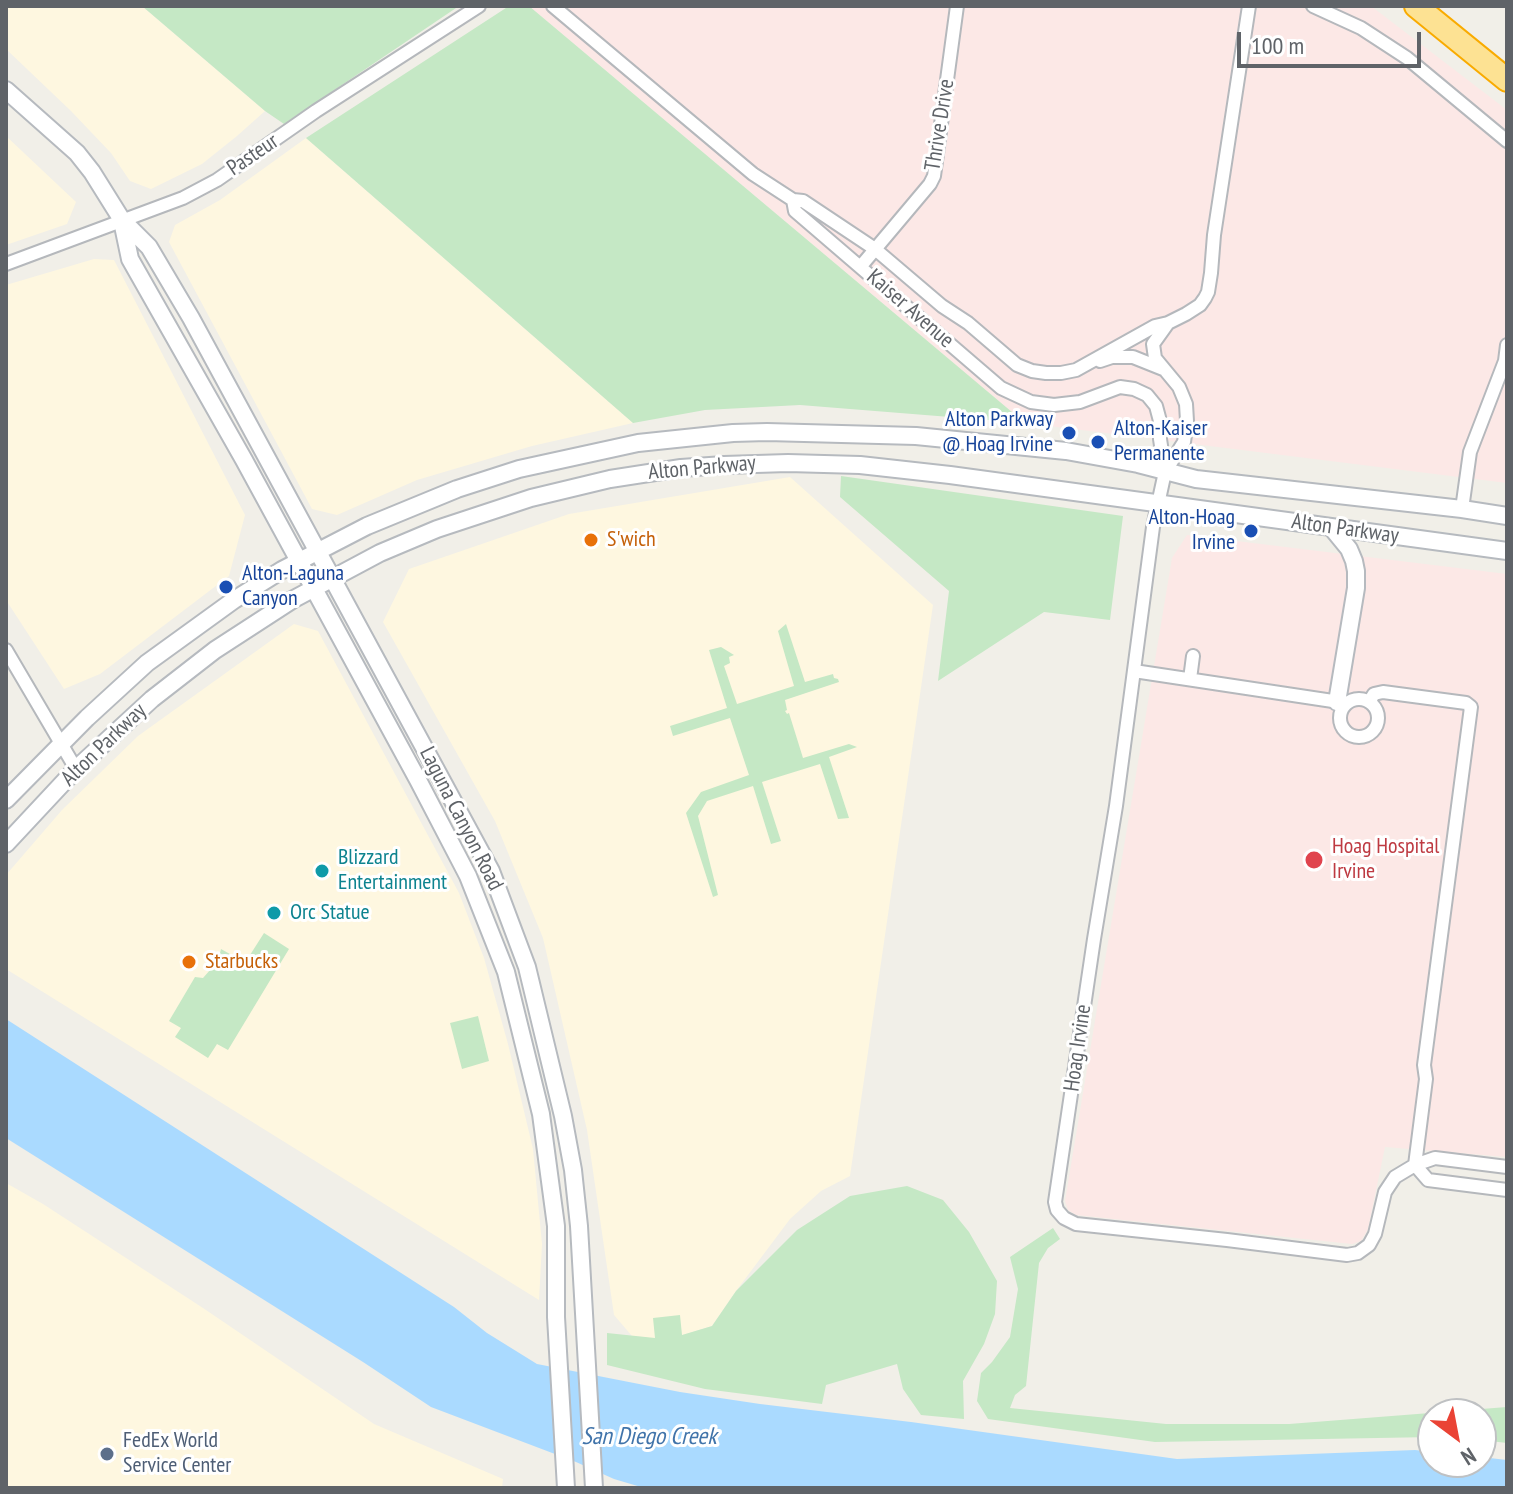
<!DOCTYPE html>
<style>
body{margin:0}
#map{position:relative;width:1513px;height:1494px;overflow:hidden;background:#f1efe8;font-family:"PT Sans Narrow",sans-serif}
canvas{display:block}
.frame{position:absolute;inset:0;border:8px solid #5f6368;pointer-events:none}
.north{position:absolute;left:1417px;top:1398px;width:80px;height:80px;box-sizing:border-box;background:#fff;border:2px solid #bfc1c3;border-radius:50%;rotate:148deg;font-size:22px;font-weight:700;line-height:32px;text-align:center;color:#5f6368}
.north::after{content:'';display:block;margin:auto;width:28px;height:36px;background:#ea4335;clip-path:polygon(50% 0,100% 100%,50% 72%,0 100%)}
.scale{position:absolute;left:1237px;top:32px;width:184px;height:36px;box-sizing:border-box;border:4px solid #5f6368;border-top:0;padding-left:10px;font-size:24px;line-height:28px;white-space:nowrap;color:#5f6368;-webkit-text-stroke:6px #fff;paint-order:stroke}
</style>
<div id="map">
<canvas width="1513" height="1494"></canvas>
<div class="frame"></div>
<div class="north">N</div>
<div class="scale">100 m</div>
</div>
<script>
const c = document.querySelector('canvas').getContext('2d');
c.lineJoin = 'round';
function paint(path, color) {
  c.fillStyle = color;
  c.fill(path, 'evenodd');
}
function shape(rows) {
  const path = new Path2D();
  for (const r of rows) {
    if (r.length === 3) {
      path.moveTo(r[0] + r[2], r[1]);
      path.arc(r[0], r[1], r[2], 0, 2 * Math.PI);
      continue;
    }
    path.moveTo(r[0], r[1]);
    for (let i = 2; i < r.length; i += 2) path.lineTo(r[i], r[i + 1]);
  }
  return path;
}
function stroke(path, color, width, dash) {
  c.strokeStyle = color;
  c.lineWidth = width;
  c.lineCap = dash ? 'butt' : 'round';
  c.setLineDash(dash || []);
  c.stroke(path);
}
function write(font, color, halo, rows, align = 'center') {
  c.font = font + ' "PT Sans Narrow",sans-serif';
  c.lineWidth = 6;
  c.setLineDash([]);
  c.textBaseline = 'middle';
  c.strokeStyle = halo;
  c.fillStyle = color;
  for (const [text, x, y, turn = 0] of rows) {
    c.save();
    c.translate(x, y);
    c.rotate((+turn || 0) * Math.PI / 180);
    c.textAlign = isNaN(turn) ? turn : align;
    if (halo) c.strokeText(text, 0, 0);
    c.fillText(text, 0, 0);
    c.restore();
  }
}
const commercial = shape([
 [6,6,142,6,265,111,237,136,202,164,151,189,130,181,111,153,71,111,6,49],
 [6,136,76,202,67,224,6,245],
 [306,138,633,423,532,446,417,480,337,515,312,509,169,242,175,225,220,200],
 [94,259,114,260,245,515,229,576,100,674,64,689,6,600,6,285],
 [790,477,933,605,850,1176,821,1191,790,1219,736,1291,712,1326,666,1340,632,1336,614,1315,587,1130,543,938,495,821,383,622,409,569,569,514],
 [294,624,318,631,459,893,484,958,508,1044,533,1149,542,1244,539,1300,6,969,6,875,62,810,138,736],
 [6,1183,43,1204,203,1308,374,1424,503,1479,502,1488,6,1488]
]);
const medical = shape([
 [529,6,1371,6,1507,110,1507,483,1025,423],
 [1187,535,1507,574,1507,1157,1385,1147,1368,1229,1361,1241,1352,1244,1076,1215,1068,1210,1065,1201,1172,558]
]);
const green = shape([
 [142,6,459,6,284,124,265,111],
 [509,6,529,6,1025,423,800,405,705,410,633,423,306,138],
 [841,476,1123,516,1110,620,1044,612,938,681,949,591,840,497],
 [786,624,805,682,833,674,834,678,838,679,839,682,785,700,787,710,785,711,787,714,789,713,803,758,849,744,857,747,829,757,849,818,838,819,820,764,762,782,781,841,771,844,753,786,707,801,698,816,718,895,713,897,686,813,701,792,749,775,730,718,673,736,670,726,727,708,709,650,721,647,734,655,729,657,730,663,724,666,737,704,794,686,778,631],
 [264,933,289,949,228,1050,217,1044,208,1058,175,1037,181,1028,169,1021,195,977,203,978,218,961,221,949,237,958,244,959,250,955],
 [478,1016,489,1061,462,1069,450,1023],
 [907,1186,943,1200,969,1232,997,1281,995,1314,984,1344,963,1381,964,1419,921,1415,903,1389,897,1364,826,1385,822,1404,705,1389,607,1365,607,1333,655,1338,653,1318,680,1315,682,1335,712,1326,736,1291,797,1230,850,1196],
 [1053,1228,1060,1239,1048,1248,1039,1263,1026,1386,1015,1395,1010,1408,1166,1424,1289,1424,1507,1407,1507,1443,1481,1440,1481,1414,1433,1414,1433,1437,1155,1442,988,1419,977,1401,981,1373,992,1362,1010,1337,1018,1289,1010,1257]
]);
const water = shape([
 [6,1019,454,1307,487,1333,537,1364,680,1392,760,1404,911,1422,1177,1459,1415,1450,1433,1452,1433,1462,1481,1462,1481,1457,1507,1460,1507,1488,667,1488,641,1487,614,1479,576,1462,431,1407,363,1362,6,1138]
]);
const minor = shape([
 [553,6,753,174,793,200,803,201,875,249,942,306,968,323,1017,365,1032,371,1046,373,1061,373,1076,370,1155,326,1168,323,1186,314,1200,305,1205,298,1208,292,1211,273,1214,235,1249,6],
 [1313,6,1361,28,1407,58,1507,141],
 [793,200,795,211,1001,388,1031,402,1054,405,1080,402,1120,387,1134,389,1147,395,1156,406,1160,421,1160,439,1165,472],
 [6,264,183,198,217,180,316,111,479,6],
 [861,266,930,184,934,176,957,6],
 [1168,323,1153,344,1155,358,1179,387,1186,404,1187,421,1184,442,1165,472,1153,527,1116,806,1094,939,1055,1202,1057,1210,1064,1218,1076,1224,1227,1240,1347,1255,1358,1253,1369,1245,1375,1234,1385,1192,1395,1177,1415,1165,1435,1158,1507,1167],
 [1100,361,1112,357,1133,357,1163,369],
 [1462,509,1470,452,1505,361,1507,345],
 [6,650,76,769],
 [1134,671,1346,703],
 [1190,679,1193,656],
 [1359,718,19],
 [1369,702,1374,694,1383,692,1466,703,1471,707,1424,1065,1426,1079,1415,1165],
 [1415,1165,1428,1180,1507,1190]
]);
const secondary = shape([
 [6,90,77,153,92,172,122,220,149,247,191,318,491,871,527,967,563,1116,573,1170,579,1226,594,1488],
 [122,221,130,259,244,460,418,780,468,876,506,972,541,1114,556,1226,556,1317,566,1488],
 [1331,527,1349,549,1354,561,1356,571,1356,588,1337,702],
 [6,800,87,718,147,663,234,600,282,570,367,526,457,489,519,469,638,443,733,433,767,432,916,436,1066,451,1138,464,1196,479,1462,509,1507,516],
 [6,844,76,769,152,699,215,650,292,600,380,553,437,529,531,498,610,479,681,468,724,465,788,463,860,465,950,475,1507,551]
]);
const motorway = shape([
 [1416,6,1507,80]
]);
const markers = [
 [1069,433,8,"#1a4fb4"],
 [1098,442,8,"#1a4fb4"],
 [1251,531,8,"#1a4fb4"],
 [591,540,8,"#e8710a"],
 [226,587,8,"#1a4fb4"],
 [1314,860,10,"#e0444e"],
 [322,871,8,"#0f9aa8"],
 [274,913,8,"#0f9aa8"],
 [189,962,8,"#e8710a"],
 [107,1454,8,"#5c6f8a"]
];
const streetNames = [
 ["Thrive Drive",940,125,-81],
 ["Pasteur",253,155,-34],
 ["Kaiser Avenue",910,309,41],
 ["Alton Parkway",702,468,-5],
 ["Alton Parkway",1345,529,8],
 ["Alton Parkway",104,745,-44],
 ["Laguna Canyon Road",461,819,63],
 ["Hoag Irvine",1078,1048,-82]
];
const transitNames = [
 ["Alton Parkway",1053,420],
 ["@ Hoag Irvine",1053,445],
 ["Alton-Kaiser",1114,429,"left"],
 ["Permanente",1114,454,"left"],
 ["Alton-Hoag",1235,518],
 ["Irvine",1235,543],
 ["Alton-Laguna",242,574,"left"],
 ["Canyon",242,599,"left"]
];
const foodNames = [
 ["S'wich",607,540],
 ["Starbucks",205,962]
];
const healthNames = [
 ["Hoag Hospital",1332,847],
 ["Irvine",1332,872]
];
const cultureNames = [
 ["Blizzard",338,858],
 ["Entertainment",338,883],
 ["Orc Statue",290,913]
];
const serviceNames = [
 ["FedEx World",123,1441],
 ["Service Center",123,1466]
];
const waterNames = [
 ["San Diego Creek",649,1437]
];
paint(commercial, '#fef7e0');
paint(medical, '#fce8e6');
paint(green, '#c5e8c5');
paint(water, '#aadaff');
stroke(minor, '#b5b8bc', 16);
stroke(secondary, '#b6babf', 20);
stroke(motorway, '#f9ab00', 26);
stroke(minor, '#fff', 12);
stroke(secondary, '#fff', 16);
stroke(motorway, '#fde293', 22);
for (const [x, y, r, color] of markers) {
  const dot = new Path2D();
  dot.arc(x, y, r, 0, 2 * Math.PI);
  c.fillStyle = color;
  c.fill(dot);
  stroke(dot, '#fff', 3);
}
write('22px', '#5f6368', '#fff', streetNames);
write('22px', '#164399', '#fff', transitNames, 'right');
write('22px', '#c56008', '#fff', foodNames, 'left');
write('22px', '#be3a42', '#fff', healthNames, 'left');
write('22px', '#0d838f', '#fff', cultureNames, 'left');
write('22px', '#4e5e75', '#fff', serviceNames, 'left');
write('italic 24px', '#4174aa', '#fff', waterNames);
</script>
